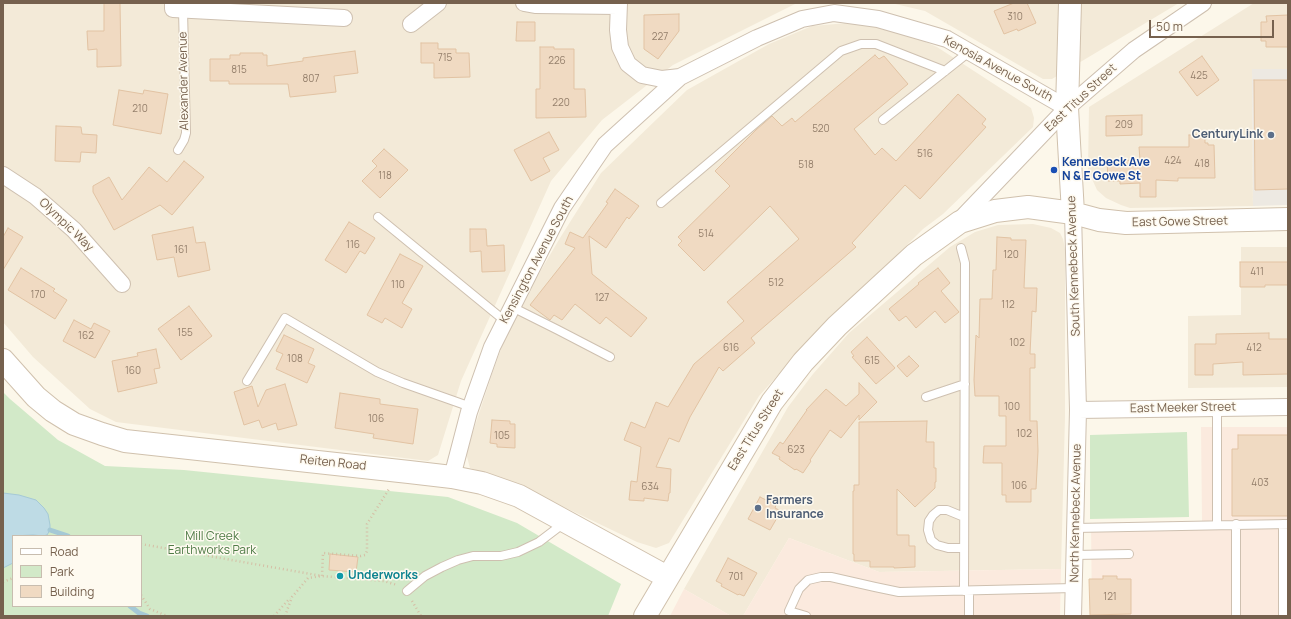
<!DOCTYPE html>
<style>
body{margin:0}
#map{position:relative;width:1291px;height:619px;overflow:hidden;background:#fcf7ea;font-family:Manrope,sans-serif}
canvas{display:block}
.frame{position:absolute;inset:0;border:4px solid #76614e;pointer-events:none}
.legend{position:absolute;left:12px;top:535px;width:130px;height:72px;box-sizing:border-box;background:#fefaf0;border:1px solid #c8bdaf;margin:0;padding:5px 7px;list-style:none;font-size:12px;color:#76614e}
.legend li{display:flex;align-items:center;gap:8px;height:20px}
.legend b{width:20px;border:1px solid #c8bdaf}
.scale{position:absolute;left:1149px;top:20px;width:125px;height:18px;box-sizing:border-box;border:2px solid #76614e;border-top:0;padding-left:5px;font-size:12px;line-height:14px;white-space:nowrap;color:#76614e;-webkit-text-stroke:3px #fefaf0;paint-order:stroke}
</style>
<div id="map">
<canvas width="1291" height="619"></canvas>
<div class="frame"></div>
<ul class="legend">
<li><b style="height:5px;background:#fff"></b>Road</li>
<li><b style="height:11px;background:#d2e9c8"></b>Park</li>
<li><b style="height:11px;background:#f0dac2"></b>Building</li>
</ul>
<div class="scale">50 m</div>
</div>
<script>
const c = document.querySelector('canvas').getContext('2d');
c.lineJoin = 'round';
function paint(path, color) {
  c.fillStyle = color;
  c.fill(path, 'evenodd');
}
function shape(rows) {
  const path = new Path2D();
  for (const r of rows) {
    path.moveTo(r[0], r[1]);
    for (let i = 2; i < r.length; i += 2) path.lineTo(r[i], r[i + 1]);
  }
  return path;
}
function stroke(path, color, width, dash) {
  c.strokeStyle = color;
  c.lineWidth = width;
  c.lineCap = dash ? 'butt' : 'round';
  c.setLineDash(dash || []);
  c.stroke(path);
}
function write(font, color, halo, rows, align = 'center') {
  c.font = font + ' Manrope,sans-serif';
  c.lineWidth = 3;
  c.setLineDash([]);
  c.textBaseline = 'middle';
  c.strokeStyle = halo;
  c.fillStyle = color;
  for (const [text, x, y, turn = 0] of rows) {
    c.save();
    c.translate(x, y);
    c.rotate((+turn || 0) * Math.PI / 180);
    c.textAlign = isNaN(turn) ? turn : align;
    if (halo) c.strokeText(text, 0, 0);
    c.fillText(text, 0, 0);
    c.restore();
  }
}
const residential = shape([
 [3,3,797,3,673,65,602,120,551,181,461,381,438,455,428,461,116,422,90,409,33,357,3,322],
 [891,3,1179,3,1052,79,1043,79,925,11],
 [1254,3,1288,3,1288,69,1252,70,1253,206,1130,208,1121,205,1106,198,1097,190,1088,170,1089,107],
 [848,23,869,23,905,33,937,47,1031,108,1034,118,1033,127,943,214,923,229,788,364,759,396,669,543,656,548,637,542,516,484,470,468,466,453,493,371,512,319,560,238,601,173,687,90,769,44,812,26],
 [1033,224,1051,228,1060,233,1063,239,1065,249,1065,417,1061,569,879,572,789,538,743,616,731,616,684,589,788,407,813,374,849,333,950,247,975,232,998,225],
 [1241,247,1288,247,1288,387,1188,388,1188,316,1241,315]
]);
const commercial = shape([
 [1201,427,1288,427,1288,616,1092,616,1091,523,1202,521],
 [789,538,879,572,1061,569,1060,616,743,616],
 [684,589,731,616,670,616]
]);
const industrial = shape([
 [1252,69,1288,69,1288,205,1253,206]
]);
const green = shape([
 [3,392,10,399,58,440,105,466,184,470,448,497,517,523,621,584,608,616,3,616],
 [13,536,141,536,141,606,13,606],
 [1187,432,1189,517,1090,519,1090,435]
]);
const water = shape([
 [3,493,19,495,36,500,44,508,48,514,50,525,50,530,47,535,43,536,33,535,13,536,13,563,3,568,3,493]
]);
const stream = shape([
 [50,530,68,536],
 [130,606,139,613,147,616]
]);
const building = shape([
 [104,3,120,3,121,66,97,67,97,49,88,50,87,31,104,31,104,3],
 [1014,3,1027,3,1036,23,1018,31,1017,29,1004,34,994,11,1014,3],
 [679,14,679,31,658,59,644,49,644,15,679,14],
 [1288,15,1288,47,1266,47,1266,41,1261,41,1261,22,1267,22,1266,16,1288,15],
 [517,22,535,22,535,41,516,41,517,22],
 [421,43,438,43,438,49,456,49,456,53,469,53,470,77,434,78,434,63,421,63,421,43],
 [540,47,554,47,554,49,574,49,574,89,585,89,586,117,536,118,536,89,540,89,540,47],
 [355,51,358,73,334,76,336,92,290,97,288,84,229,84,229,81,210,81,210,59,230,59,230,55,240,55,240,53,263,53,263,55,267,55,267,66,303,61,303,58,355,51],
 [875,55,879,59,884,56,908,84,854,129,875,155,882,148,896,161,958,94,986,119,982,124,986,127,920,199,905,185,852,243,856,247,751,338,755,343,723,371,719,367,690,417,679,442,669,438,656,467,671,469,670,493,669,493,668,501,644,498,644,501,629,500,631,481,637,482,641,447,624,440,631,422,645,428,656,402,668,407,694,364,744,321,727,302,799,239,770,206,704,271,678,245,682,241,678,237,730,186,715,171,756,130,772,116,782,126,792,118,795,122,875,55],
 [1202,56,1219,80,1197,96,1179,72,1202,56],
 [1254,80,1288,80,1288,189,1255,190,1254,80],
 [119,90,143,94,144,90,168,94,161,134,113,125,119,90],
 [1142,115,1142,135,1106,136,1106,116,1142,115],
 [56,126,81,127,82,134,97,135,96,153,81,152,80,162,55,161,56,126],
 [549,132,559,150,543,158,550,171,531,181,514,150,549,132],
 [1189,135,1205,135,1205,143,1208,143,1208,145,1214,145,1215,178,1178,178,1178,181,1156,180,1156,197,1140,197,1140,183,1120,184,1120,181,1108,181,1107,161,1140,160,1139,147,1189,147,1189,135],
 [384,149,408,170,380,198,362,181,377,166,372,161,384,149],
 [184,161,204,177,172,215,160,205,114,230,93,192,93,186,109,177,122,200,149,167,167,182,184,161],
 [615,189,639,206,629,219,627,217,606,248,589,236,592,274,647,318,631,337,606,317,600,324,575,304,562,320,554,315,550,320,530,305,575,248,565,244,570,232,583,238,608,203,606,202,615,189],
 [349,222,375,238,365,254,360,251,346,273,325,260,349,222],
 [193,227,196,243,205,242,210,270,178,277,174,257,157,260,152,235,193,227],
 [8,228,23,237,3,270,3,237,8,228],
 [470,229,486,229,487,246,504,245,505,271,482,272,481,251,470,252,470,229],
 [997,237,1011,238,1011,240,1026,240,1024,288,1037,288,1036,312,1032,311,1030,354,1035,354,1035,368,1030,368,1030,421,1037,421,1038,451,1036,489,1031,489,1031,502,1006,502,1006,495,1002,495,1002,463,983,463,984,446,1006,446,1006,416,999,416,999,396,975,396,974,380,976,335,979,338,980,299,992,299,993,270,996,270,997,237],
 [400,254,423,266,402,303,412,309,402,328,385,318,382,323,367,315,400,254],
 [1240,262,1288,262,1288,285,1265,285,1265,287,1240,287,1240,262],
 [21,268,55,289,53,291,67,300,55,319,8,290,21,268],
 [938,268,950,283,941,291,959,312,945,323,935,311,916,328,906,316,899,321,889,309,919,284,918,283,938,268],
 [189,306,212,336,181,360,158,329,189,306],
 [74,320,91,329,94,323,110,331,95,358,63,341,74,320],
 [1269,333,1269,339,1288,339,1288,374,1243,375,1243,362,1213,364,1213,375,1195,375,1195,344,1216,344,1216,334,1269,333],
 [284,335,314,349,308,363,315,366,307,383,276,369,283,354,276,351,284,335],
 [867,337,895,368,876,384,852,357,854,356,851,352,867,337],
 [156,349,160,368,154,369,157,383,118,392,112,361,138,356,137,353,156,349],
 [909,356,919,366,907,377,897,366,909,356],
 [859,383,877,402,859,420,859,415,841,438,830,430,810,460,811,461,803,473,796,469,795,470,779,459,780,457,772,453,780,442,783,444,807,410,806,410,826,389,846,406,859,394,859,383],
 [285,384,297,425,278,430,276,423,262,428,259,420,244,425,234,392,252,386,258,407,266,390,285,384],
 [340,393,380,399,380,404,418,409,413,444,373,438,374,434,335,428,340,393],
 [492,420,510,421,510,424,515,424,515,448,497,447,497,444,490,443,492,420],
 [927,421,926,442,934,442,934,468,936,468,936,482,935,482,935,488,915,507,897,489,897,535,909,535,909,546,915,546,915,567,894,568,894,567,870,567,870,561,854,561,854,554,853,554,853,491,854,491,854,485,859,485,859,422,927,421],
 [1238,435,1288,435,1288,516,1232,516,1232,449,1238,449,1238,435],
 [760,497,776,505,775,508,781,511,770,530,748,519,760,497],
 [330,554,358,557,356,572,329,570,330,554],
 [728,558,757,573,744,596,739,594,738,595,721,586,722,584,716,581,728,558],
 [1103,576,1117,576,1117,579,1131,579,1131,614,1090,615,1089,579,1103,579,1103,576]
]);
const path = shape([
 [141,544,322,576,323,553,361,556,365,555,367,551,367,524,389,489],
 [3,582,13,578],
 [141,595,150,609,167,616],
 [412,601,421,616],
 [274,616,290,598],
 [285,616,292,597,308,578,322,576,384,581,397,585]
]);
const lane = shape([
 [883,120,969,52],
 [178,150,184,140,186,133,183,10],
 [661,203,841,51,861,44,876,44,945,71],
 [378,217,505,321],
 [961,248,965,263,964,591],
 [512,307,558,330,610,357],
 [247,381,285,318,377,372,403,383,471,407],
 [926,397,965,384],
 [1217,408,1217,525],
 [964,517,947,510,939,510,933,515,929,521,928,530,931,540,937,545,948,548,964,548],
 [1236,524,1236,616],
 [1283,524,1283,616],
 [1075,528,1288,524],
 [1075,555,1129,554],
 [407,591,425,576,442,567,458,560,473,556,501,556,518,552,539,542,564,523],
 [969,591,969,616],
 [806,616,789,611,799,589,808,580,821,577,831,577,875,587,899,592,1074,588]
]);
const street = shape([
 [173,3,173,9,344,18],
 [524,3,535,5,618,6],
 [619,3,618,30,620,47,628,64,642,75,662,79,680,77,757,38,802,19,834,13,878,19,947,39,1067,108],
 [411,24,438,3],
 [3,175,35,196,74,230,122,284],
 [1073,213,1078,410,1073,616],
 [959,221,1067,108,1134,50,1203,3],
 [1078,410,1288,407],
 [452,477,469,412,492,347,562,208,605,145,680,77]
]);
const secondary = shape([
 [1070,3,1067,108,1073,213],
 [3,360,36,397,53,411,74,424,102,434,125,441,409,472,452,477,482,483,519,496,667,577],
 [645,616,772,402,803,362,837,326,914,255,960,222,995,211,1028,207,1073,213,1099,220,1126,223,1288,219]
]);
const markers = [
 [1271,135,4,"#5c6f8a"],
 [1054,170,4,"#1a4fb4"],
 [758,508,4,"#5c6f8a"],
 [340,576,4,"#0f9aa8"]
];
const numberNames = [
 ["310",1015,17],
 ["227",660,37],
 ["715",445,58],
 ["226",557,61],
 ["815",239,70],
 ["425",1199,76],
 ["807",311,79],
 ["220",561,103],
 ["210",140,109],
 ["209",1124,125],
 ["520",821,129],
 ["516",925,154],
 ["424",1173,161],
 ["418",1202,164],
 ["518",806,165],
 ["118",385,176],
 ["514",706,234],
 ["116",353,245],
 ["161",181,250],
 ["120",1011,255],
 ["411",1257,272],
 ["512",776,283],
 ["110",398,285],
 ["170",38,295],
 ["127",602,298],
 ["112",1008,305],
 ["155",185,333],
 ["162",86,336],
 ["102",1017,343],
 ["616",731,348],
 ["412",1254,348],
 ["108",295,359],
 ["615",872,361],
 ["160",133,371],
 ["100",1012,407],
 ["106",376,419],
 ["102",1024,434],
 ["105",502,436],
 ["623",796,450],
 ["403",1260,483],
 ["106",1019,486],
 ["634",650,487],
 ["701",736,577],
 ["121",1110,597]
];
const streetNames = [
 ["Kenosia Avenue South",998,69,29],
 ["Alexander Avenue",184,81,-91],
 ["East Titus Street",1081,98,-43],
 ["East Gowe Street",1180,222,-1],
 ["Olympic Way",66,225,44],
 ["Kensington Avenue South",537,260,-62],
 ["South Kennebeck Avenue",1074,266,-92],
 ["East Meeker Street",1183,408,-1],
 ["East Titus Street",756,430,-58],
 ["Reiten Road",333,463,6],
 ["North Kennebeck Avenue",1076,513,-89]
];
const serviceNames = [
 ["CenturyLink",1263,135],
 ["Farmers",766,501,"left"],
 ["Insurance",766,515,"left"]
];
const transitNames = [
 ["Kennebeck Ave",1062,163],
 ["N & E Gowe St",1062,177]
];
const parkNames = [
 ["Mill Creek",212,537],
 ["Earthworks Park",212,551]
];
const cultureNames = [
 ["Underworks",348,576]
];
paint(residential, '#f3ead8');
paint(commercial, '#fbeade');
paint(industrial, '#ede9e2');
paint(green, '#d2e9c8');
paint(water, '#bedbe5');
stroke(water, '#a5c9d6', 1);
stroke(stream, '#a5c9d6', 5);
paint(building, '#f0dac2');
stroke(building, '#e2c3a3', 1);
stroke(lane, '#cec0b0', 10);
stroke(street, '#cec0b0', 18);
stroke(secondary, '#d0c1ad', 24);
stroke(path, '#d5bea5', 2.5, [1, 3]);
stroke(lane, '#fff', 8);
stroke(street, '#fff', 16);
stroke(secondary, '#fff', 22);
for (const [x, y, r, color] of markers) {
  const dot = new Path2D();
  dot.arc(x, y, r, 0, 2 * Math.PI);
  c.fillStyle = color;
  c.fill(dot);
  stroke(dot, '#fefaf0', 1.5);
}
write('10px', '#947f6b', null, numberNames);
write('12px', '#76614e', '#fefaf0', streetNames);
write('bold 12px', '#4e5e75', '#fefaf0', serviceNames, 'right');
write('bold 12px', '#164399', '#fefaf0', transitNames, 'left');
write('12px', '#4f7b46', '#fefaf0', parkNames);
write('bold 12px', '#0d838f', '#fefaf0', cultureNames, 'left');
</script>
